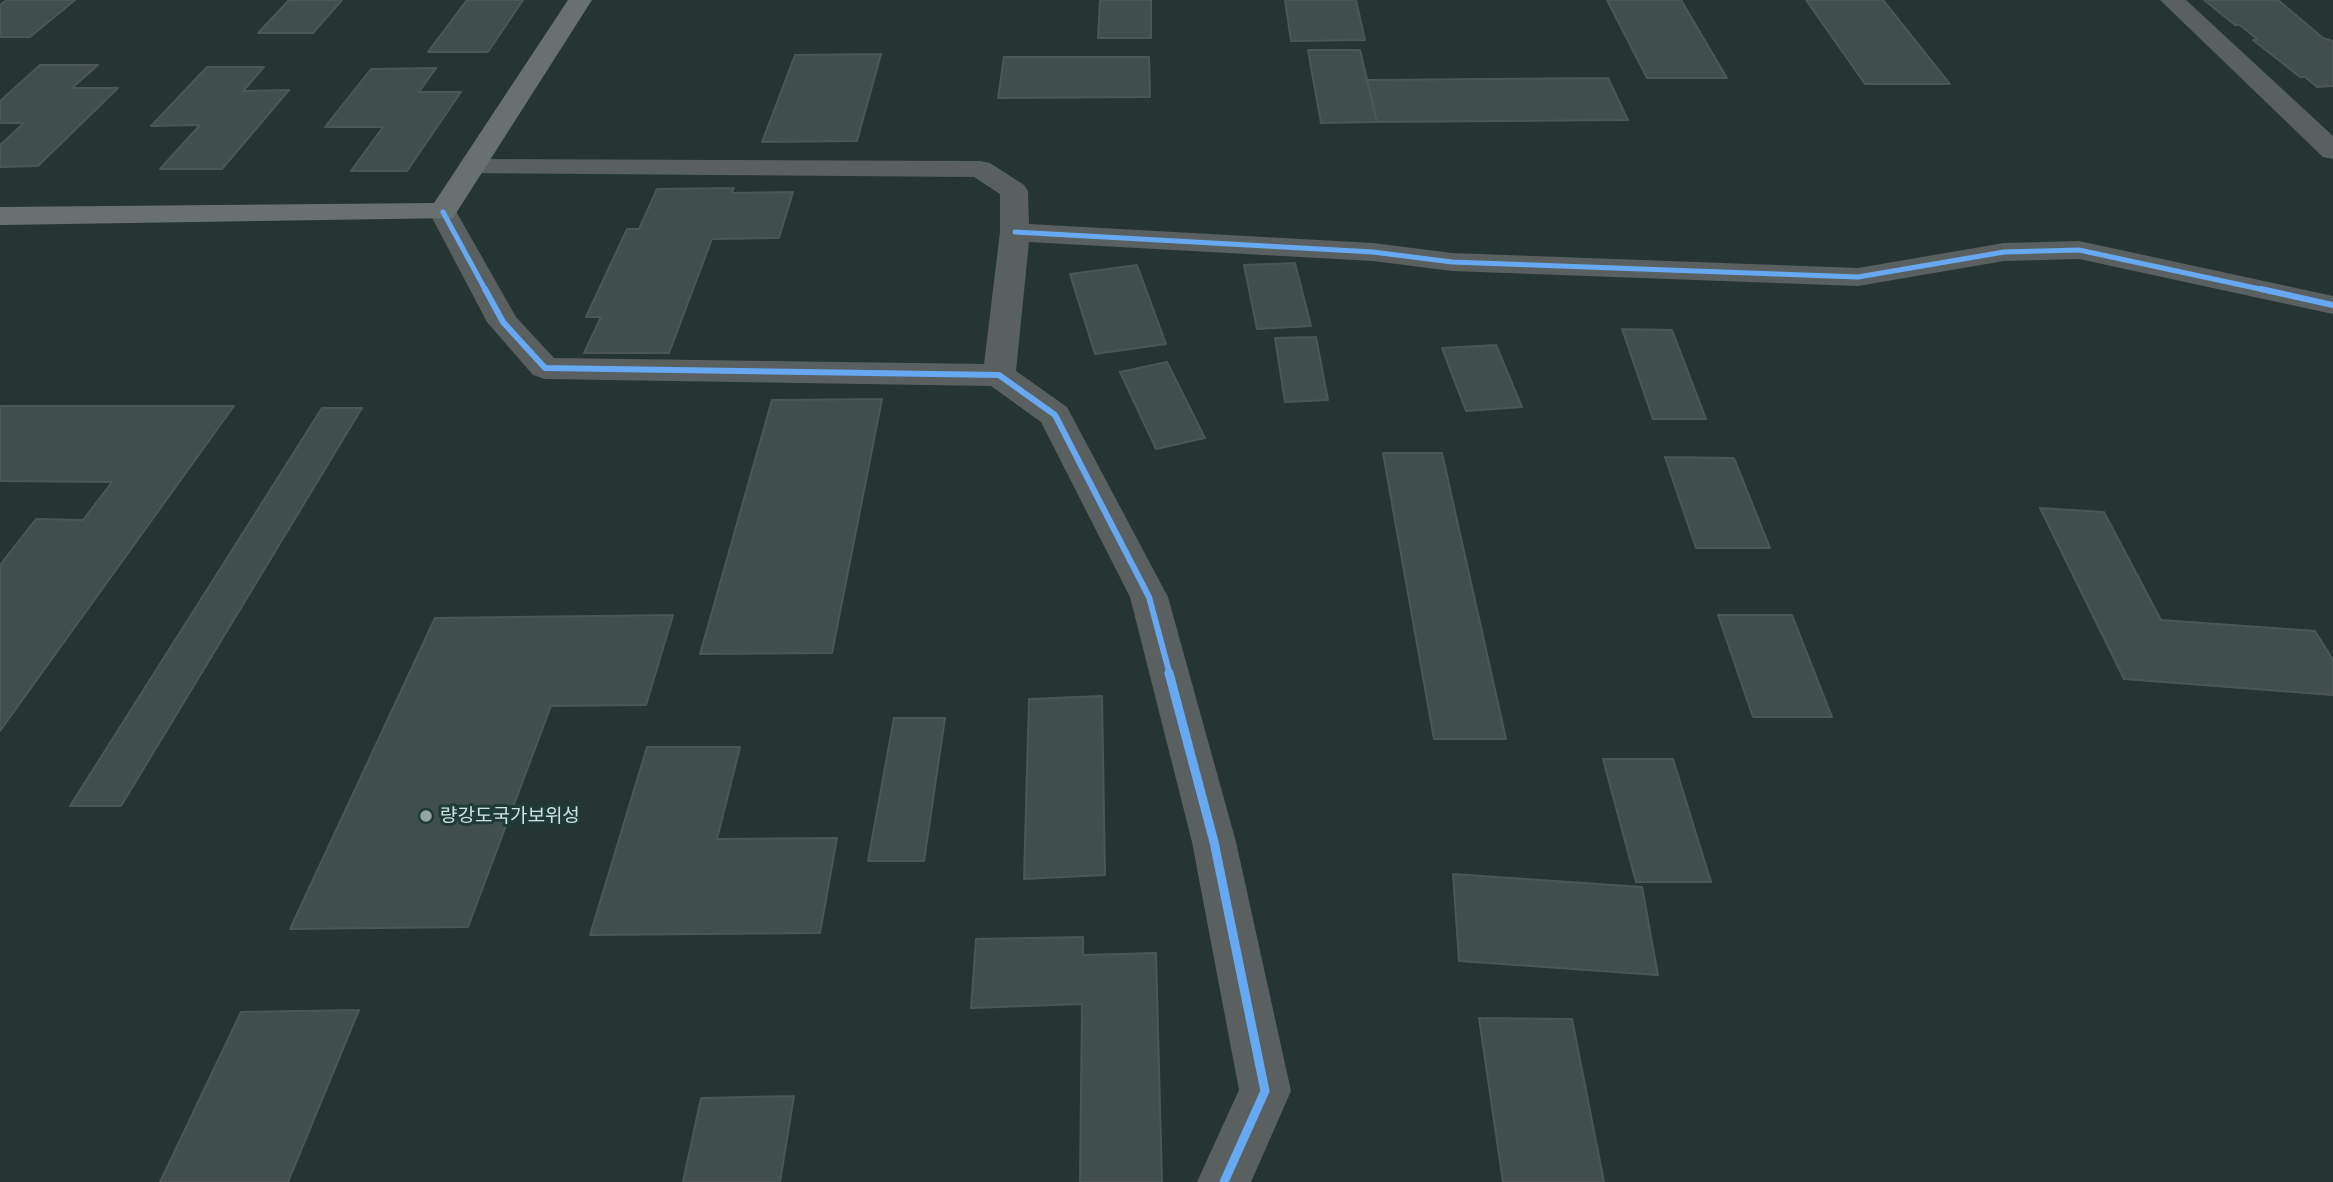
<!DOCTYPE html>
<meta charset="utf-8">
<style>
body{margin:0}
canvas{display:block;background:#243532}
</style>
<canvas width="2333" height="1182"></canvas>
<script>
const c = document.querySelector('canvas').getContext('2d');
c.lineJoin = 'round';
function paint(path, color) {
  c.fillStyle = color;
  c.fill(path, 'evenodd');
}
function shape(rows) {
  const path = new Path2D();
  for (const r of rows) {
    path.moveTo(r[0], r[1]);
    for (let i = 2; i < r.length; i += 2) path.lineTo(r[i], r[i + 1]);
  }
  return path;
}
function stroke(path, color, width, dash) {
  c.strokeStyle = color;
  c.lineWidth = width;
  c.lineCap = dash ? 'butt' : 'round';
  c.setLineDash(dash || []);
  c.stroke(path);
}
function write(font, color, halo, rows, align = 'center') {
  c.font = font + ' "Golos Text","Noto Sans KR",sans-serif';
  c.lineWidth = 6;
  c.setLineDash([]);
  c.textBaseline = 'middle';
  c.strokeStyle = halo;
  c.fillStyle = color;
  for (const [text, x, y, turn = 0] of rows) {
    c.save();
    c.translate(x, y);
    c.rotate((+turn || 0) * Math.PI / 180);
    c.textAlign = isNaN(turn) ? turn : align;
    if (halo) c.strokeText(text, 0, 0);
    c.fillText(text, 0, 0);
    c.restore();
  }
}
const building = shape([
 [7,0,75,0,30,37,0,37,0,5,7,0],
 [289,0,342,0,313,33,258,33,289,0],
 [467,0,523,0,488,52,428,52,467,0],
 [1100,0,1151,0,1151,38,1098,38,1100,0],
 [1285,0,1356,0,1365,40,1291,41,1285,0],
 [1607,0,1681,0,1727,78,1647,78,1607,0],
 [1806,0,1883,0,1950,84,1865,84,1806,0],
 [2204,0,2278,0,2323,38,2333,41,2333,86,2317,87,2305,77,2300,77,2253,40,2258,40,2240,25,2235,25,2204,0],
 [1308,50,1360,50,1377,122,1321,123,1308,50],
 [881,54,857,141,762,142,795,55,881,54],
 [1004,57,1149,57,1150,97,998,98,1004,57],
 [40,65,98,65,72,88,118,88,38,166,0,167,0,145,24,123,0,123,0,101,40,65],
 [207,67,264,67,243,91,289,90,222,169,160,169,200,125,151,126,207,67],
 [436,68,419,92,461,92,407,171,351,171,383,127,325,127,371,69,436,68],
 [1608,78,1628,120,1377,122,1367,80,1608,78],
 [734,188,732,193,793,192,779,238,712,239,669,353,584,353,601,317,586,317,627,229,639,229,657,189,734,188],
 [1295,263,1311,326,1257,329,1244,265,1295,263],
 [1137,265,1166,344,1095,354,1070,274,1137,265],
 [1622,329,1672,330,1706,419,1653,419,1622,329],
 [1316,337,1328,400,1285,402,1275,338,1316,337],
 [1496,345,1522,407,1466,411,1442,348,1496,345],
 [1167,362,1205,438,1156,449,1120,372,1167,362],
 [882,399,832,653,700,654,772,400,882,399],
 [0,406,234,406,0,731,0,565,36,519,83,520,112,482,0,481,0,406],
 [322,408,362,408,121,806,70,806,322,408],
 [1383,453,1442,453,1506,739,1434,739,1383,453],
 [1665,457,1734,458,1770,548,1696,548,1665,457],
 [2040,508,2104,512,2161,620,2315,631,2333,660,2333,695,2124,679,2040,508],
 [673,615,646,705,551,706,468,927,290,929,435,618,673,615],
 [1718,615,1792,615,1832,717,1753,717,1718,615],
 [1102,696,1105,875,1024,879,1029,699,1102,696],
 [894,718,945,718,924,861,868,861,894,718],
 [647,747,740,747,717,839,837,838,820,933,590,935,647,747],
 [1603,759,1673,759,1711,882,1636,882,1603,759],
 [1453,874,1642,887,1658,975,1459,961,1453,874],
 [1083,937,1083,955,1156,953,1162,1182,1080,1182,1082,1004,971,1008,976,939,1083,937],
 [359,1010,288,1182,160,1182,241,1012,359,1010],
 [1479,1018,1572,1019,1604,1182,1503,1182,1479,1018],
 [794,1096,780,1182,683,1182,701,1098,794,1096]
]);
const minor = shape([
 [2160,0,2186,0,2333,136,2333,159,2323,157,2160,0],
 [472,159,980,161,990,163,1024,185,1028,191,1029,224,1373,243,1452,253,1858,268,2004,243,2079,241,2333,296,2333,314,2079,259,2004,261,1858,286,1452,271,1373,261,1029,242,1016,371,1067,407,1168,597,1236,842,1291,1091,1251,1182,1197,1182,1239,1090,1192,842,1130,597,1041,422,991,386,545,379,533,375,487,322,429,212,433,206,443,203,453,206,516,317,554,358,984,364,1000,232,1000,194,974,177,462,173,458,167,462,161,472,159]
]);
const major = shape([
 [568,0,592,0,453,218,0,225,0,207,434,203,568,0]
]);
const cyclewayFar2 = shape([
 [443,212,486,291],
 [1015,232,1373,252,1452,262,1858,277,2004,252,2079,250,2269,291]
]);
const cyclewayFar1 = shape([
 [485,289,503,322,545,368,999,375,1055,415,1149,597,1170,675],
 [2261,289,2333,305]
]);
const cycleway = shape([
 [1169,673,1214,842,1265,1091,1224,1182]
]);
const markers = [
 [426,816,7,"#94a5a2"]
];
const poiNames = [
 ["량강도국가보위성",440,816]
];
paint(building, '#414f4c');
stroke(building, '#4a5756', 2);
paint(minor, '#5a605f');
paint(major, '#697170');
stroke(cyclewayFar2, '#66a8f1', 5);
stroke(cyclewayFar1, '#66a8f1', 6);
stroke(cycleway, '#66a8f1', 9);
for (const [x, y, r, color] of markers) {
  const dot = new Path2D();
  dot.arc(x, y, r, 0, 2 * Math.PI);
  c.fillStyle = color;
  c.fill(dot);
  stroke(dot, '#1e3b37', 2.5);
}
write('19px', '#d1e2df', '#1e3b37', poiNames, 'left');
</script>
